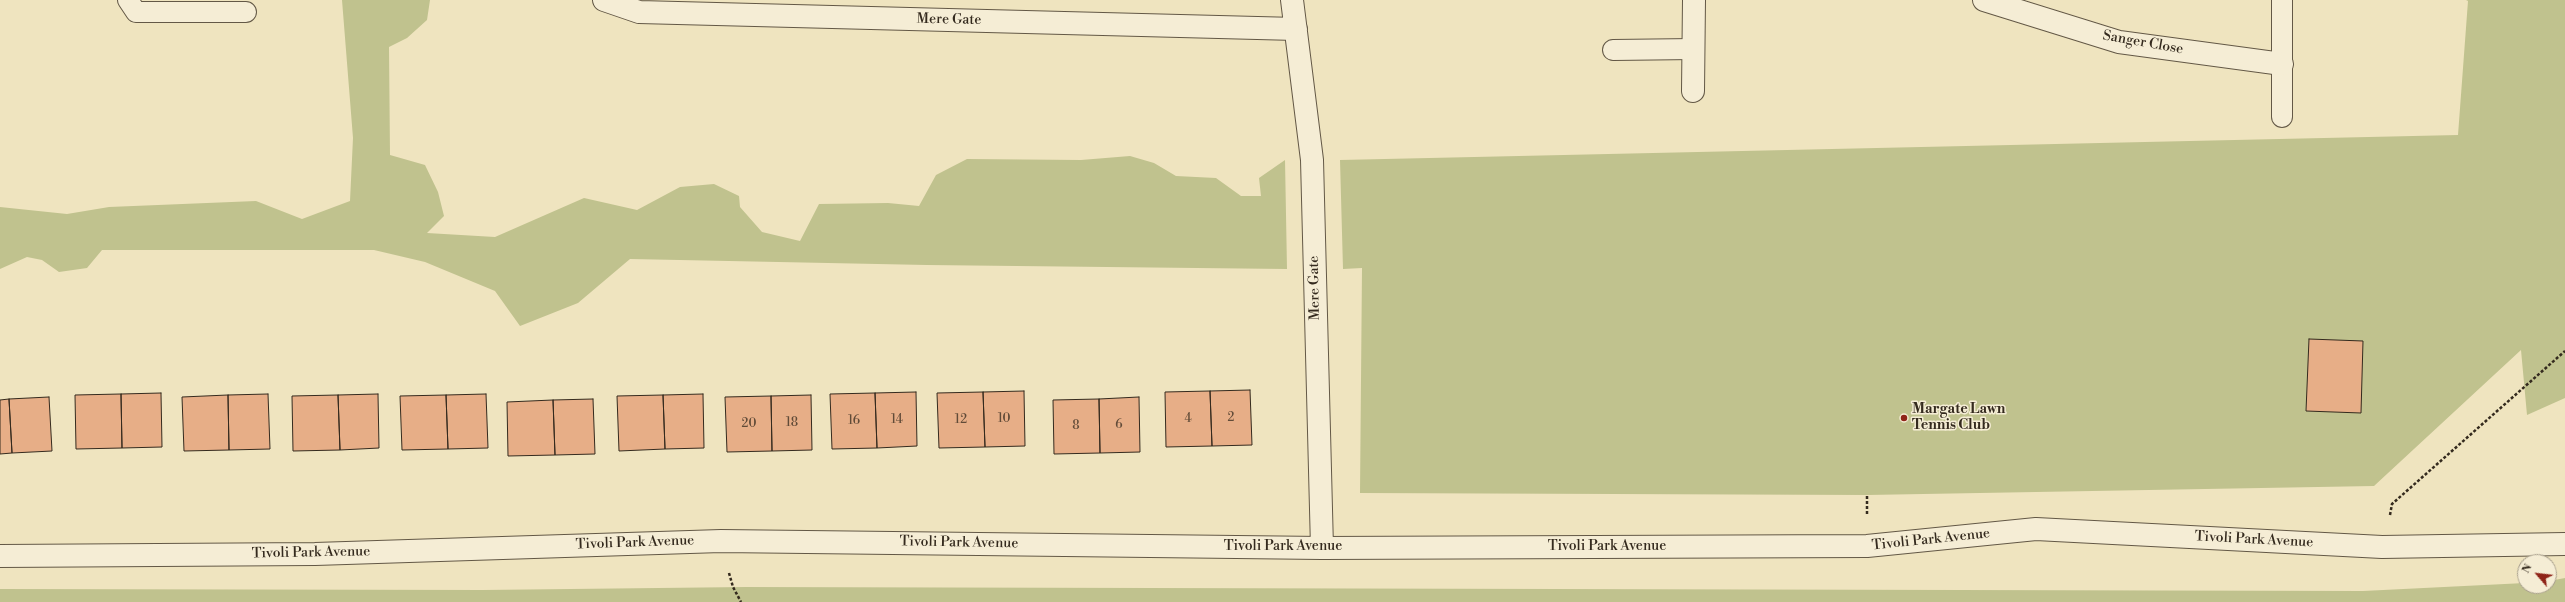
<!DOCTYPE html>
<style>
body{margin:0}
#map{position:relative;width:2565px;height:602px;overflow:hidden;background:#efe4bf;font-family:"Libre Bodoni",serif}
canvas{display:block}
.north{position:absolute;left:2517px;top:554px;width:40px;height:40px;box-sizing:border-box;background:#f5edd5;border:1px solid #a89f8c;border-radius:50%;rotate:298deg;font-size:11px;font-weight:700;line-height:16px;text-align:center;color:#342a1e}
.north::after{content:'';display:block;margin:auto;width:14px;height:18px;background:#8f2418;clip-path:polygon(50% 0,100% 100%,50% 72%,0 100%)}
</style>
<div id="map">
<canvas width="2565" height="602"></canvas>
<div class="north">N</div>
</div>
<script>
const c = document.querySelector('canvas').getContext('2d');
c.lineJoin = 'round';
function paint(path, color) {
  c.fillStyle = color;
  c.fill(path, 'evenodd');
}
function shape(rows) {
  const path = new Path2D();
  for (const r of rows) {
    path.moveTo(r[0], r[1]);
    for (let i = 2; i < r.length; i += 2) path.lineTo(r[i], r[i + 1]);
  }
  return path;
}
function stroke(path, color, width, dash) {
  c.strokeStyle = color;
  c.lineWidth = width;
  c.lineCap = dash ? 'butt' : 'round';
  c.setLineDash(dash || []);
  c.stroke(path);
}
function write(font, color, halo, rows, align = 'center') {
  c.font = font + ' "Libre Bodoni",serif';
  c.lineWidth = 3;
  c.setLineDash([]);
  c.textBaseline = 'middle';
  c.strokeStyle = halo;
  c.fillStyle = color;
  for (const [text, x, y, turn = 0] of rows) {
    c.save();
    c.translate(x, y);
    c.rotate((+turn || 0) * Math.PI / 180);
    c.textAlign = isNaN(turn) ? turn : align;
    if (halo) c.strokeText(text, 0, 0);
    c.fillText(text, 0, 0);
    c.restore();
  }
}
const green = shape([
 [342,0,430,0,427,20,407,38,389,47,390,155,425,165,438,192,444,216,427,233,495,237,584,198,637,210,680,187,714,184,739,196,740,207,762,232,800,241,819,204,888,203,919,206,936,175,967,159,1081,160,1130,156,1154,163,1176,176,1216,178,1241,196,1261,196,1259,178,1285,160,1287,269,927,265,630,259,578,303,520,326,495,291,425,262,374,250,102,250,87,268,59,272,42,260,27,257,0,269,0,207,67,214,109,207,256,201,302,219,350,201,353,138],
 [2466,0,2565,0,2565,398,2527,415,2521,350,2374,486,1867,495,1360,493,1362,268,1343,269,1340,160,2458,135,2468,1],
 [2565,578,2565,602,0,602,0,589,483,590,746,587,2363,591,2525,583,2525,586,2549,586,2549,581]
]);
const building = shape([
 [2309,339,2363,341,2361,413,2306,411,2309,339],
 [1250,390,1252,445,1212,446,1210,391,1250,390],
 [1024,391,1025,446,985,447,983,392,1024,391],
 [1210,391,1212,446,1166,447,1165,392,1210,391],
 [916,392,917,446,877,448,875,393,916,392],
 [983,392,985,447,939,448,937,393,983,392],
 [161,393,162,447,122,448,121,394,161,393],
 [875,393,877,448,832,449,830,394,875,393],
 [121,394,122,448,76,449,75,395,121,394],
 [268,394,270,449,229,450,228,395,268,394],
 [378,394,379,448,340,450,338,395,378,394],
 [486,394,488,448,448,449,446,395,486,394],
 [703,394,704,448,665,449,663,395,703,394],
 [228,395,229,450,184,451,182,397,228,395],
 [338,395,340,450,293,451,292,396,338,395],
 [446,395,448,449,402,450,400,396,446,395],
 [663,395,665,449,619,451,617,396,663,395],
 [811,395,812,450,772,451,771,396,811,395],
 [771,396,772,451,727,452,725,397,771,396],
 [49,397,52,451,12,453,9,399,49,397],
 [1139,397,1140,452,1100,453,1099,399,1139,397],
 [9,399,12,453,0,454,0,400,9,399],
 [593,399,595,454,555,455,553,400,593,399],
 [1099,399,1100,453,1054,454,1053,400,1099,399],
 [553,400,555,455,508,456,507,402,553,400]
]);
const path = shape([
 [1867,514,1867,495],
 [2390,515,2392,504,2565,351],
 [729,573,733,587,741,602]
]);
const service = shape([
 [128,0,136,12,246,12],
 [1613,50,1694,49],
 [2282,117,2282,0]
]);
const minor = shape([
 [604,0,639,12,1296,29],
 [1292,0,1312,160,1322,548],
 [1984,0,2119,42,2282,64],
 [1693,91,1694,0],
 [0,556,315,554,721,541,1322,548,1867,546,2036,529,2382,547,2565,544]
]);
const markers = [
 [1904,418,4,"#8f2418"]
];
const numberNames = [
 ["2",1231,418],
 ["10",1004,419],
 ["4",1188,419],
 ["14",897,420],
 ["12",961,420],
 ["16",854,421],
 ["18",792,423],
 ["20",749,424],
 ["6",1119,425],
 ["8",1076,426]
];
const streetNames = [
 ["Mere Gate",949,20,1],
 ["Sanger Close",2143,43,10],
 ["Mere Gate",1315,288,-91],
 ["Tivoli Park Avenue",1931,540,-6],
 ["Tivoli Park Avenue",2254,540,3],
 ["Tivoli Park Avenue",635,543,-2],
 ["Tivoli Park Avenue",959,543,1],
 ["Tivoli Park Avenue",1283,547],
 ["Tivoli Park Avenue",1607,547],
 ["Tivoli Park Avenue",311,553,-1]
];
const poiNames = [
 ["Margate Lawn",1912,410],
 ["Tennis Club",1912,426]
];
paint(green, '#c0c28e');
paint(building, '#e7ae87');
stroke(building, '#342a1e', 1);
stroke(service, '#635846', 22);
stroke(minor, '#635846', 24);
stroke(path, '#342a1e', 2.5, [3, 2]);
stroke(service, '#f5edd5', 20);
stroke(minor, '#f5edd5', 22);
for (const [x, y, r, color] of markers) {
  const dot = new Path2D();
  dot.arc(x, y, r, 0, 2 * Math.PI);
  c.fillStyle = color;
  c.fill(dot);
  stroke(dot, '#f5edd5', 1.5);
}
write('12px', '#614b38', null, numberNames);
write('14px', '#342a1e', '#f5edd5', streetNames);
write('bold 14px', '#342a1e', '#f5edd5', poiNames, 'left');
</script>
